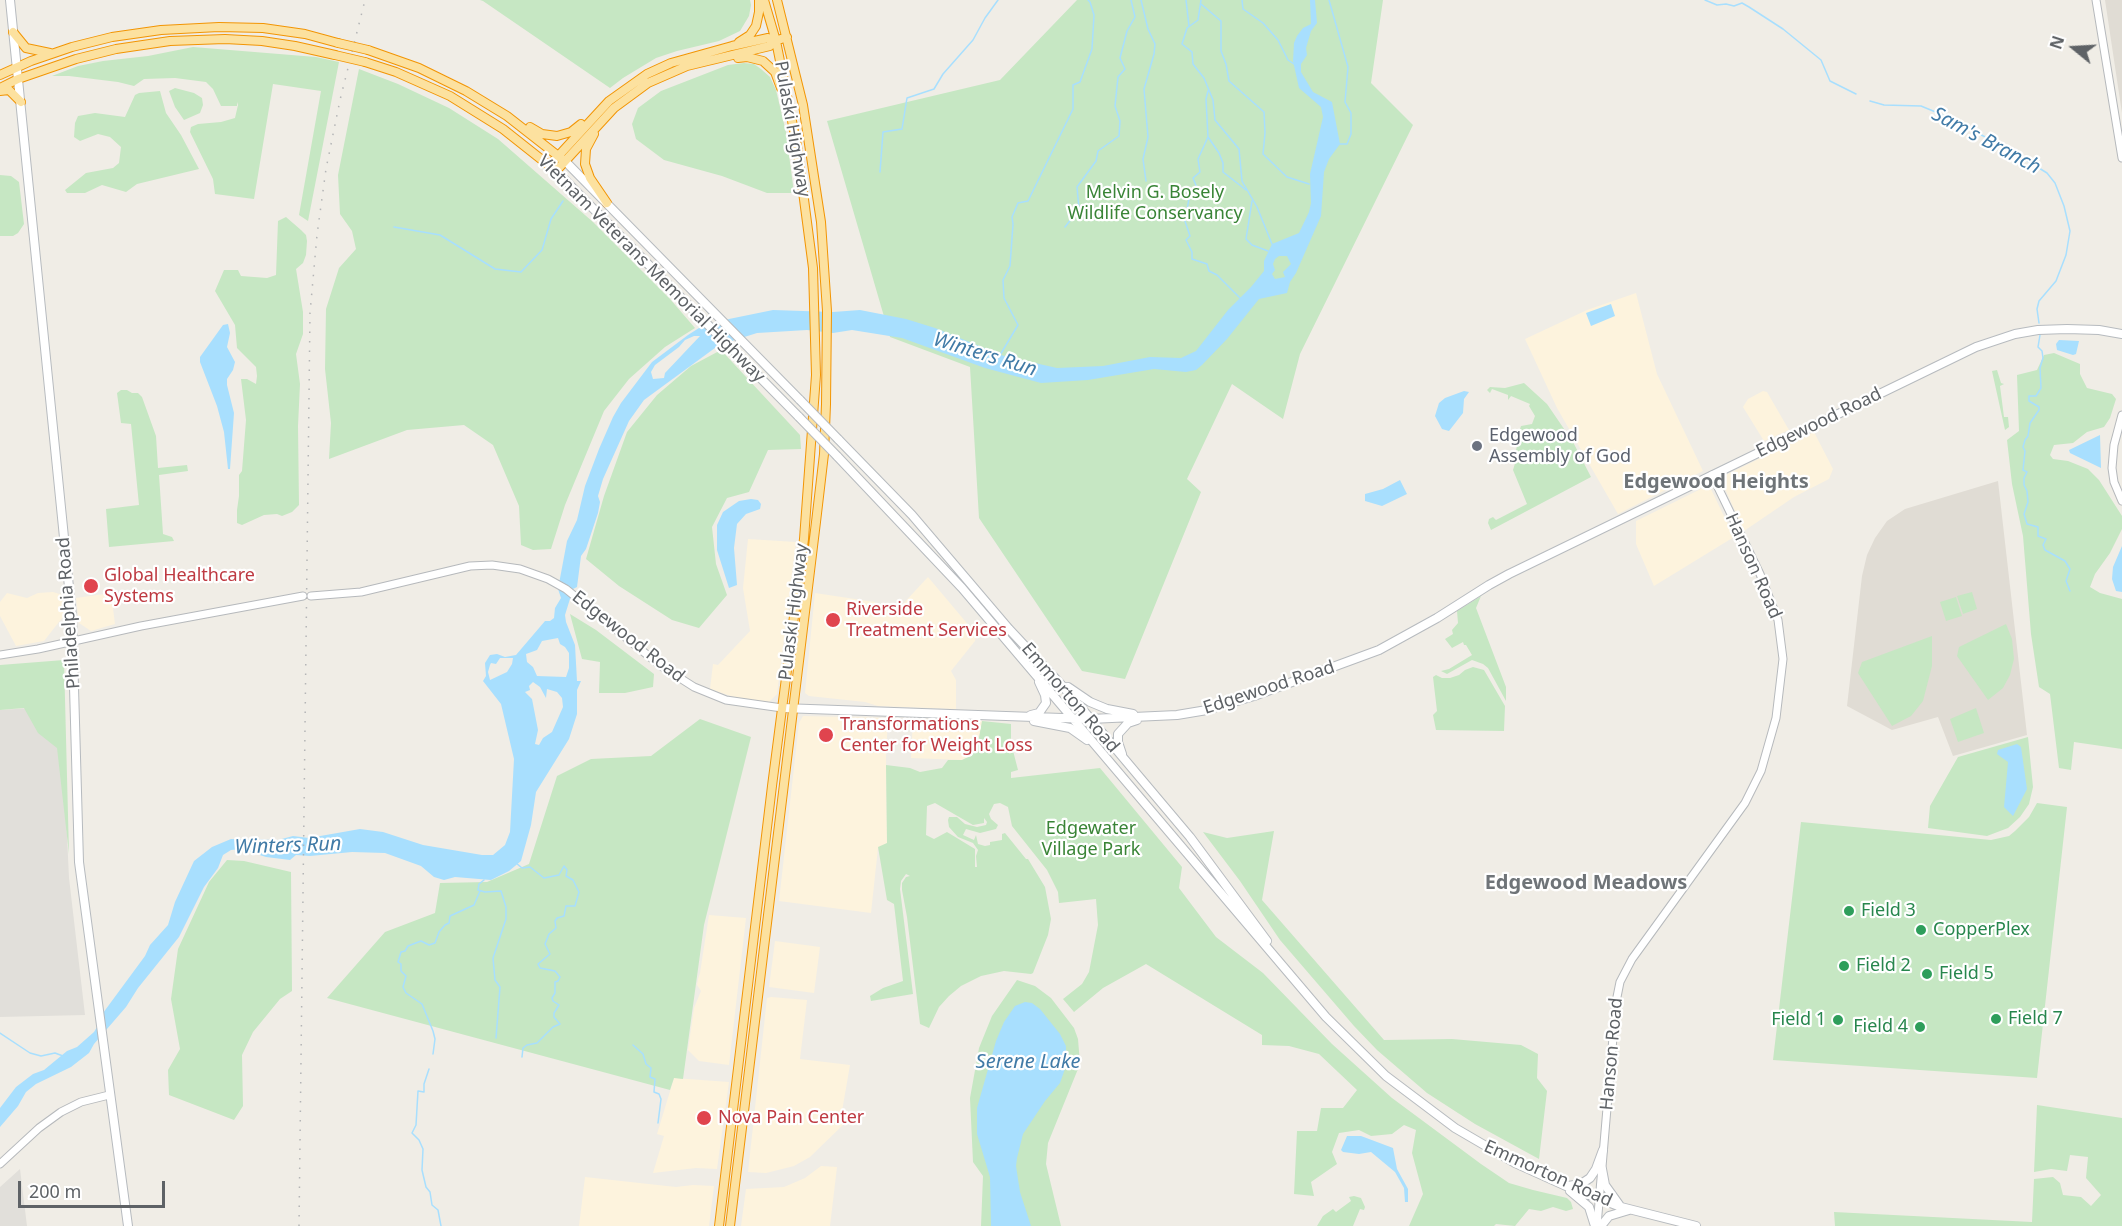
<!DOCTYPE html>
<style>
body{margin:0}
#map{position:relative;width:2122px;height:1226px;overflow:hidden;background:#f0ede6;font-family:"Noto Sans",sans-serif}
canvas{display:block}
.north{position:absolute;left:2044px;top:18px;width:60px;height:60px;-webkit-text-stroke:4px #fff;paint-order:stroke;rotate:288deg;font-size:16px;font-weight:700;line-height:24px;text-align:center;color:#5e6266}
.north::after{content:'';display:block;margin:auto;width:21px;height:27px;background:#5e6266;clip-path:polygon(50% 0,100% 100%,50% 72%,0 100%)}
.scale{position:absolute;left:18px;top:1181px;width:147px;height:27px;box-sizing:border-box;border:3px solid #5e6266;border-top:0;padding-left:8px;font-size:18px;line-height:21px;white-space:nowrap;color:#5e6266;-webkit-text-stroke:4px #fff;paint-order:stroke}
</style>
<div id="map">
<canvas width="2122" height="1226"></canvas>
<div class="north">N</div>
<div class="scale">200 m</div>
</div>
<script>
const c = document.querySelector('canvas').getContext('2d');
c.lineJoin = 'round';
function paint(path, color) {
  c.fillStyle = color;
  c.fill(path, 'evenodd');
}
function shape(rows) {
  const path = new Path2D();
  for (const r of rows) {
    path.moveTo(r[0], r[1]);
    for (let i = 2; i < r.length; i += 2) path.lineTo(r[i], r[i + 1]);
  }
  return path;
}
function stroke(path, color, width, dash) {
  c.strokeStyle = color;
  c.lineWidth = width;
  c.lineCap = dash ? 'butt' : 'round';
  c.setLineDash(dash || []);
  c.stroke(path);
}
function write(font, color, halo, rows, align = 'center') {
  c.font = font + ' "Noto Sans",sans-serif';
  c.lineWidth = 4.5;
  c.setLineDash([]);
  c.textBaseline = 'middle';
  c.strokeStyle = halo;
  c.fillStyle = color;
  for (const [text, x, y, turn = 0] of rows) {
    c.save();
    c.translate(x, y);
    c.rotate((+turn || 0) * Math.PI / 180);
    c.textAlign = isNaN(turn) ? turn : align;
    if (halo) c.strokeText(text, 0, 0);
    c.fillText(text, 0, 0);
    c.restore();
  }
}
const commercial = shape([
 [1636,293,1657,374,1703,471,1618,514,1557,408,1525,339,1587,310],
 [1763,391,1767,392,1789,430,1764,441,1743,407,1748,399],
 [1814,432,1833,469,1829,479,1794,497,1744,531,1722,482,1724,476],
 [1709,485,1734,537,1654,586,1636,544,1636,521],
 [748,539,796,542,777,694,769,702,737,698,710,689,713,664,718,665,750,631,743,588],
 [928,577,976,634,975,641,951,671,956,680,956,709,878,706,865,702,809,696,805,693,815,593,875,602,876,607,901,606],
 [53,592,66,596,66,613,44,641,16,646,0,616,0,602,7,593,27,598,38,593],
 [111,593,115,624,91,631,79,623,76,598],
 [803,716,888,718,886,756,887,843,878,848,871,913,779,901,799,723],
 [913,719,982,721,977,749,972,755,962,760,911,758],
 [709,915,746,918,729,1065,699,1061,688,1050,694,1008,701,991,697,985,698,979,700,973],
 [775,941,820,947,814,993,769,987],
 [771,997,807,1000,800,1059,850,1065,841,1117,846,1122,810,1157,794,1166,766,1173,748,1172,767,998],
 [674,1078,729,1082,717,1169,696,1168,653,1173,664,1136,657,1134],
 [821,1166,837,1167,830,1226,741,1226,746,1189,784,1187,805,1178],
 [585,1177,676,1187,693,1185,714,1186,709,1226,579,1226]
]);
const industrial = shape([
 [30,708,63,751,69,878,85,1015,0,1017,0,710],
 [20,1169,27,1226,0,1226,0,1187]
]);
const education = shape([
 [2105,0,2122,0,2122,113,2120,100],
 [1998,481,2027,735,1953,756,1938,717,1892,730,1847,706,1862,576,1867,555,1875,538,1887,521,1905,509]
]);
const green = shape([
 [480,0,750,0,751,5,749,16,740,31,719,41,677,51,656,58,623,78,610,88,483,1],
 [1077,0,1383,0,1371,83,1413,125,1300,354,1283,419,1232,384,1187,479,1201,492,1125,679,1082,671,979,518,970,367,890,337,827,121,1000,80],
 [193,47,316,57,339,62,308,221,299,215,321,91,273,84,254,199,215,194,213,179,190,132,191,127,198,124,221,122,235,118,238,105,237,102,237,106,221,106,213,89,206,82,175,78,144,79,134,86,118,82,69,76,52,76,78,66,103,61,148,56],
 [744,63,754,64,761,69,770,77,776,90,786,132,794,193,767,193,722,176,664,160,636,139,632,124,638,108,661,91,728,65],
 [359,69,398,84,449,108,498,139,593,222,670,299,695,328,665,347,629,379,604,411,565,505,551,549,533,550,521,545,519,506,493,445,464,425,407,430,329,459,331,423,325,369,326,309,339,268,356,249,352,231,340,214,338,175],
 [175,88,194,93,202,98,203,105,200,113,184,120,175,107,169,91],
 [160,91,166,113,181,135,199,169,137,184,126,192,102,185,85,193,67,193,65,190,86,173,113,168,119,163,121,147,110,137,98,134,80,141,74,137,75,123,78,116,95,113,125,117,135,95,139,93],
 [0,175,11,176,19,182,24,224,18,233,13,236,0,236],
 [286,217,301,230,306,235,307,241,306,255,303,263,296,269,303,312,303,334,296,354,300,384,298,426,299,505,292,512,282,516,277,514,264,515,242,525,237,523,237,510,239,496,239,475,242,471,246,420,241,379,247,379,256,384,257,376,256,367,237,348,235,325,215,291,224,270,238,270,241,276,267,278,276,275,278,221],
 [721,350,800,435,801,449,768,450,749,492,727,498,712,527,716,564,727,595,699,628,672,620,619,586,586,559,604,496,627,432,657,395,691,366],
 [2054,353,2080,364,2080,374,2087,388,2112,394,2116,399,2110,418,2104,427,2087,432,2073,443,2054,445,2050,455,2053,459,2068,461,2088,469,2099,480,2122,516,2122,529,2110,553,2095,574,2090,587,2100,593,2122,599,2122,749,2074,742,2071,770,2059,768,2050,694,2039,687,2031,634,2023,536,2012,484,2007,440,2019,431,2017,375,2037,370,2044,355],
 [1997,370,2001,383,2004,384,2000,386,2004,417,2008,417,2009,427,2005,430,1992,371],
 [1524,383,1547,404,1573,442,1591,477,1491,530,1488,523,1489,519,1493,517,1496,520,1527,504,1513,470,1517,457,1515,456,1518,440,1524,442,1526,438,1520,435,1522,430,1520,429,1521,426,1532,424,1535,416,1529,406,1530,404,1511,396,1508,400,1508,395,1492,389,1490,393,1487,390,1490,387,1505,388],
 [121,390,127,390,132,393,138,393,142,397,156,436,158,468,187,465,188,471,159,475,163,534,172,537,174,541,109,547,106,509,139,505,131,424,121,423,117,393],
 [1972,592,1977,609,1963,614,1957,596],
 [1481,596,1476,608,1506,687,1506,701,1488,668,1483,664,1472,660,1447,674,1441,671,1449,669,1472,655,1466,645,1464,645,1463,642,1452,648,1445,639,1453,634,1452,630,1458,623,1457,611],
 [1956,597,1962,616,1946,621,1940,602],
 [570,614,596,630,654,674,653,687,625,693,599,693,600,662,582,659],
 [2006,624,2012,639,2014,659,2010,675,2003,688,1988,700,1957,656,1959,647],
 [1932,636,1932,666,1923,701,1911,716,1892,726,1858,673,1862,662],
 [64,660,69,854,57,748,38,733,24,708,0,710,0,665],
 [1473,667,1484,670,1505,706,1504,731,1436,730,1433,715,1437,711,1433,677,1436,675,1442,678,1450,678,1459,675,1465,670],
 [1976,708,1984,733,1958,742,1950,719],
 [700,719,751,737,704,925,683,1079,674,1078,670,1090,327,998,385,932,435,913,440,883,487,882,529,864,557,776,591,759,651,756],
 [982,721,1011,724,1011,743,1018,770,1011,772,1011,778,1100,768,1182,867,1179,888,1216,937,1263,973,1332,1044,1392,1098,1481,1164,1509,1183,1533,1190,1567,1198,1571,1202,1573,1209,1566,1211,1553,1207,1541,1211,1529,1209,1515,1226,1496,1224,1494,1226,1409,1226,1423,1194,1412,1153,1416,1130,1404,1125,1392,1134,1371,1136,1359,1130,1339,1133,1332,1152,1337,1164,1311,1182,1314,1196,1294,1194,1297,1131,1317,1131,1321,1108,1343,1108,1357,1090,1319,1054,1289,1046,1262,1045,1262,1035,1146,964,1103,988,1074,1012,1063,999,1082,984,1089,972,1098,925,1096,899,1059,903,1058,892,1047,870,1012,826,1008,807,1000,803,994,804,989,814,991,819,998,825,996,829,980,833,966,829,963,835,974,840,976,835,978,844,985,846,990,845,990,842,1002,840,1002,834,1005,833,1026,859,1028,859,1045,887,1051,919,1048,935,1033,973,1031,974,1004,971,981,976,961,986,949,996,939,1007,929,1028,920,1024,907,917,902,890,902,883,906,877,910,876,906,874,901,881,900,889,913,994,871,1001,870,996,883,988,903,981,894,904,887,900,878,847,887,843,886,765,910,768,920,772,942,768,948,760,962,760,972,755,977,749],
 [935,803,973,825,984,823,984,818,987,822,986,825,977,827,965,824,957,817,949,817,948,820,949,827,958,837,973,843,978,850,976,856,977,867,975,867,975,849,947,832,934,839,926,835,927,806],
 [2028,737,2033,787,2029,804,2020,817,2008,828,1987,836,1928,828,1930,806,1958,757],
 [2037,803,2067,807,2037,1078,1773,1060,1801,822,1991,840,2009,836,2015,831,2029,817],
 [1274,831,1262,900,1384,1040,1452,1039,1521,1045,1538,1054,1537,1078,1547,1091,1539,1159,1475,1124,1427,1093,1377,1050,1354,1026,1280,940,1240,881,1203,832,1227,838],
 [227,860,244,861,291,872,292,991,280,999,253,1032,242,1055,243,1106,234,1120,169,1095,168,1070,180,1049,171,999,178,949,209,882],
 [1017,980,1035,986,1051,998,1074,1028,1078,1039,1080,1064,1048,1143,1046,1164,1061,1226,981,1226,983,1176,973,1162,970,1098,979,1048,992,1016],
 [2037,1105,2122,1118,2122,1226,1835,1226,1834,1212,2032,1222,2034,1179,2053,1177,2060,1183,2063,1195,2081,1197,2091,1206,2101,1195,2086,1178,2088,1157,2070,1155,2067,1171,2051,1169,2034,1172],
 [1354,1196,1361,1198,1365,1207,1364,1210,1360,1209,1353,1226,1317,1226,1323,1216,1333,1209,1336,1212,1351,1201,1349,1197]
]);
const water = shape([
 [1310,0,1315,0,1317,23,1311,31,1306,48,1307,55,1301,64,1301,72,1313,92,1332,102,1340,144,1329,159,1324,172,1321,216,1296,273,1290,282,1287,293,1259,299,1227,339,1202,365,1196,370,1186,372,1154,369,1088,380,1041,383,985,368,902,338,852,330,833,333,807,330,757,333,719,345,644,400,629,421,603,479,598,496,600,502,598,513,586,549,581,556,577,587,573,589,565,615,566,622,575,645,577,681,581,681,577,690,577,714,569,739,536,792,531,825,521,861,509,871,491,880,455,877,444,880,434,877,421,866,385,853,352,852,310,856,296,855,290,860,266,857,241,849,231,850,223,855,218,868,204,887,179,937,138,988,126,1007,94,1044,89,1053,71,1067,36,1084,26,1092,18,1106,0,1127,0,1108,16,1087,33,1074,44,1070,67,1051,77,1047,94,1032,100,1022,103,1013,145,956,150,945,168,925,175,902,194,861,212,847,231,839,278,840,293,836,309,838,360,829,383,832,423,845,482,855,493,855,505,845,510,832,514,759,501,704,483,681,486,676,485,663,490,655,497,654,505,657,516,655,545,621,550,621,554,618,555,608,561,598,558,589,567,541,577,520,585,486,599,449,613,417,621,403,652,362,688,335,699,328,729,319,773,310,833,312,860,310,906,319,935,328,1004,356,1057,368,1103,366,1150,357,1181,358,1196,351,1228,310,1251,287,1264,271,1264,261,1272,244,1299,233,1309,212,1311,203,1310,174,1323,117,1321,107,1299,88,1293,61,1294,43,1297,36,1303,28,1311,24],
 [1279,256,1287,256,1291,264,1283,272,1285,277,1275,279,1272,274,1275,270,1273,264,1275,259],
 [694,336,700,336,665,373,664,378,653,379,651,372,655,365,679,347,685,340],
 [558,638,560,644,565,647,569,653,569,668,566,677,537,676,533,667,527,662,526,654,537,650,542,641],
 [500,658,513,658,512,664,507,672,490,680,488,672,490,665,491,663,496,664],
 [533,682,540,687,546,698,547,689,557,692,562,698,563,707,552,732,543,738,539,745,535,744,538,730,532,699,525,692,530,690,529,686],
 [1611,304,1615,316,1591,326,1586,313],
 [228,324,230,333,227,347,235,362,233,370,227,379,227,385,234,413,230,469,228,469,224,432,217,406,200,362,200,357,223,325],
 [2059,340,2079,341,2076,354,2073,355,2057,350,2056,344],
 [1464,391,1469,392,1464,399,1463,413,1449,431,1442,429,1435,416,1439,403,1445,398],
 [2100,435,2101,468,2070,453,2069,450],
 [1400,480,1407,494,1382,506,1365,501,1365,494,1383,489],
 [751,499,758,500,761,504,760,509,746,514,737,524,734,548,737,585,729,588,717,550,717,525,723,512,739,501],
 [2122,546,2122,592,2116,591,2112,579,2113,567],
 [2017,744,2021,747,2027,789,2013,816,2004,807,2008,762,1997,754,1998,750],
 [1025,1002,1032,1003,1040,1009,1060,1034,1066,1046,1066,1066,1060,1083,1045,1101,1023,1134,1017,1158,1016,1166,1020,1192,1031,1226,991,1226,990,1177,977,1134,977,1108,996,1041,1004,1022,1015,1006],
 [1347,1136,1361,1136,1393,1148,1397,1169,1408,1189,1408,1202,1405,1202,1404,1188,1395,1172,1371,1152,1359,1154,1343,1152,1341,1150]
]);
const stream = shape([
 [1141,0,1148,29,1155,44,1154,54,1144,89,1148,137,1143,159,1146,181],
 [1186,0,1189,26],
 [1201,0,1198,20,1187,28,1182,44,1192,52,1193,64,1204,78,1213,100,1215,120,1239,149,1242,181,1257,207,1272,244],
 [1242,0,1243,9,1263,23,1278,40,1288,60,1294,64],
 [1329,0,1348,67,1345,102,1351,113,1351,134,1347,144,1340,144],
 [1705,0,1717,5,1726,4,1734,6,1742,3,1749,7,1783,29,1821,60,1830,81,1856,94],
 [1201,4,1221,21,1221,51,1226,64,1229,81,1264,112,1265,133,1263,154,1287,177,1309,184],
 [1208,91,1206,99,1208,137,1219,153,1223,163,1223,172,1246,190],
 [1870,101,1884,105,1921,106,1938,113,2005,147,2047,173,2055,183,2064,206,2070,231,2066,255,2056,281,2039,301,2037,309,2039,323],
 [1208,137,1198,159,1200,172,1193,178,1197,188,1190,193,1185,221,1190,236,1186,240,1192,252,1192,259,1207,264,1209,271,1217,275,1240,298],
 [880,172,883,132,902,129,907,98,934,89,943,74,973,40,985,18,998,0],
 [1252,201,1246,239,1252,245,1268,251],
 [394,227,440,235,495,269,521,272,542,250,551,219,563,201],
 [1065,227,1079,209,1077,187,1096,161,1098,151,1119,136,1120,121,1115,106,1118,77,1125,69,1120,58,1127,31,1135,17,1131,0],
 [2040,335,2038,347,2042,351,2043,358,2040,368,2041,388,2036,396,2029,396,2029,401,2039,407,2039,410,2030,423,2028,436,2025,440,2023,447,2025,451,2023,470,2027,472,2024,478,2024,485,2027,491,2028,502,2024,514,2027,524,2038,527,2038,536,2046,539,2043,545,2045,550,2065,561,2070,569,2066,581,2070,591],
 [1000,355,1018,325,1004,298,1003,280,1010,266,1013,224,1012,217,1018,203,1028,201,1073,109,1073,85,1080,82,1092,49,1094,15,1090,2,1088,0],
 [516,863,522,868,530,867,544,878,559,875,564,866,567,870,566,876,573,880,579,892,575,906,566,906,564,916,557,918,555,921,556,928,549,934,545,944,550,954,538,964,540,968,555,971,560,977,558,981,555,982,555,993,552,998,553,1001,559,1005,554,1013,554,1017,560,1024,553,1027,537,1043,527,1045,523,1048,522,1057],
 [484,880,479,884,478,890,485,892,501,891,506,907,506,919,493,958,495,980,500,987,496,1038],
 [0,1033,30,1053,41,1056,55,1053,63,1056],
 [633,1045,643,1054,646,1064,651,1068,650,1077,655,1079,654,1092,659,1094,661,1099,658,1123],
 [433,1054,435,1039,433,1031,422,1004,406,993,403,987,406,976,401,971,401,964,398,962,401,952,405,951,408,946,421,941,429,945,435,943,439,932,445,925,449,923,450,916,474,905,480,891],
 [429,1069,424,1084,424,1092,418,1091,416,1125,412,1133,419,1140,423,1149,422,1170,426,1187,430,1192,432,1205,438,1210,441,1226]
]);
const tertiary = shape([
 [2096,0,2122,158],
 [2122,415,2114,445,2112,468,2114,482,2122,501],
 [311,596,361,592,470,566,492,565,520,569,548,579,566,589,661,666,694,687,726,700,782,708],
 [0,655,38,649,141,626,303,596],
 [0,1164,39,1128,61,1112,81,1102,109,1095],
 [1597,1226,1616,1002,1620,982,1632,959,1745,803,1761,771,1776,718,1783,659,1778,620,1760,574,1712,475]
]);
const secondary = shape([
 [10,0,72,617,79,862,128,1226],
 [565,161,800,400],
 [556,171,799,417],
 [838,439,912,515,1009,629,1067,691,1190,837,1267,941],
 [837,456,962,588,1326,1017,1386,1076,1455,1128,1515,1163,1566,1186,1621,1207,1696,1226],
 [1068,687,1090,702,1107,709,1133,714],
 [782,708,1090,719,1177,715,1207,710,1254,696,1379,650,1437,618,1489,585,1509,574,1976,347,2015,334,2038,330,2067,329,2099,330,2122,334],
 [1031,715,1039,713,1046,703,1045,695,1039,682],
 [1034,721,1070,728,1087,740],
 [1122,754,1118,742,1118,734,1128,723,1137,720],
 [1602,1169,1605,1185,1620,1206],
 [1568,1186,1581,1184,1590,1178,1596,1169,1603,1150],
 [1570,1191,1589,1207,1595,1226],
 [1601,1226,1609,1216,1629,1210]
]);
const trunk = shape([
 [13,32,26,48,50,53],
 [739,42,750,35,756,26,759,12,759,0],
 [368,50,419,68,466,91,507,116,562,159],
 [738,58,747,57,763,61,775,72,781,88],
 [365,62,396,72,450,96,503,129,556,171,614,108,648,83,687,66,770,46,772,42,787,37],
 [0,75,31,61,72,47,112,37,161,30,219,27,263,28,305,34,338,43],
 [0,88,18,79,76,59,116,49,170,41,225,39,262,41,295,46,335,55],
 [0,91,9,90,21,102],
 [530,127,542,134,557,136,571,132,581,124],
 [594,134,586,149,585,164,590,178,607,203],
 [550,165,609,101,647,74,671,63,732,46,768,38,772,42],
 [719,1226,772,786,804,539,816,375,813,268,797,146,776,41,764,0],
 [730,1226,816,522,824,454,826,404,827,311,821,222,803,105,777,0]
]);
const rail = shape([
 [299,1226,310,313,317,235,326,169,340,100,365,0]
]);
const secondaryBridge = shape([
 [800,400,838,439],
 [799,417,837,456]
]);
const trunkBridge = shape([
 [338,43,368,50],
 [335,55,365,62]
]);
const markers = [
 [1477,446,6,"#6b7280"],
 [91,586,8,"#e0444e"],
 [833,620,8,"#e0444e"],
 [826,735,8,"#e0444e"],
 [1849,911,6,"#2e9e5b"],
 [1921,930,6,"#2e9e5b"],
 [1844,966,6,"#2e9e5b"],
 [1927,974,6,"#2e9e5b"],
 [1996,1019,6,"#2e9e5b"],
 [1838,1020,6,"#2e9e5b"],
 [1920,1027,6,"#2e9e5b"],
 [704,1118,8,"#e0444e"]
];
const streetNames = [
 ["Pulaski Highway",792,129,80],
 ["Vietnam Veterans Memorial Highway",651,269,45],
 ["Edgewood Road",1819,423,-26],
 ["Hanson Road",1753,566,66],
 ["Pulaski Highway",794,612,-83],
 ["Philadelphia Road",69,613,-94],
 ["Edgewood Road",628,637,38],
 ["Edgewood Road",1269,688,-18],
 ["Emmorton Road",1070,698,49],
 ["Hanson Road",1612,1054,-85],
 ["Emmorton Road",1548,1174,24]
];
const parkNames = [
 ["Melvin G. Bosely",1155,193],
 ["Wildlife Conservancy",1155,214],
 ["Edgewater",1091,829],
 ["Village Park",1091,850]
];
const worshipNames = [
 ["Edgewood",1489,436],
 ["Assembly of God",1489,457]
];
const healthNames = [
 ["Global Healthcare",104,576],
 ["Systems",104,597],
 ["Riverside",846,610],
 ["Treatment Services",846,631],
 ["Transformations",840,725],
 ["Center for Weight Loss",840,746],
 ["Nova Pain Center",718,1118]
];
const leisureNames = [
 ["Field 3",1861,911],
 ["CopperPlex",1933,930],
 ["Field 2",1856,966],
 ["Field 5",1939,974],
 ["Field 7",2008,1019],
 ["Field 1",1826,1020,"right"],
 ["Field 4",1908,1027,"right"]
];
const waterNames = [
 ["Sam's Branch",1986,141,28],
 ["Winters Run",985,355,17],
 ["Winters Run",288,846,-2],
 ["Serene Lake",1028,1062]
];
const neighbourhoodNames = [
 ["Edgewood Heights",1716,482],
 ["Edgewood Meadows",1586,883]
];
paint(commercial, '#fdf3dd');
paint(industrial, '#e1dfda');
paint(education, '#e0dcd4');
paint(green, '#c6e7c3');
paint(water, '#a8dffe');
stroke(stream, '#a8dffe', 1.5);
stroke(tertiary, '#b6b9bc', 9);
stroke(secondary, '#b7bbbf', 10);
stroke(trunk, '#f29504', 10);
stroke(tertiary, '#fff', 7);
stroke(secondary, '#fff', 8);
stroke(trunk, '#fce19f', 8);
stroke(rail, '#b4b5b6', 1.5, [1.5, 8]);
stroke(secondaryBridge, '#b7bbbf', 10, []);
stroke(trunkBridge, '#f29504', 10, []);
stroke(secondaryBridge, '#fff', 8);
stroke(trunkBridge, '#fce19f', 8);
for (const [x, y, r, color] of markers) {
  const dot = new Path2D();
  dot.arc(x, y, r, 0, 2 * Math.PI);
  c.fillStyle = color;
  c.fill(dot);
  stroke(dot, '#fff', 2);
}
write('18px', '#5e6266', '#fff', streetNames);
write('18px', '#398436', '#fff', parkNames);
write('18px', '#5b616d', '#fff', worshipNames, 'left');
write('18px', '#be3a42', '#fff', healthNames, 'left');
write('18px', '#27864d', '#fff', leisureNames, 'left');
write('italic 20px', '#417ba7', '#fff', waterNames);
write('bold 20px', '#6f7478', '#fff', neighbourhoodNames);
</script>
